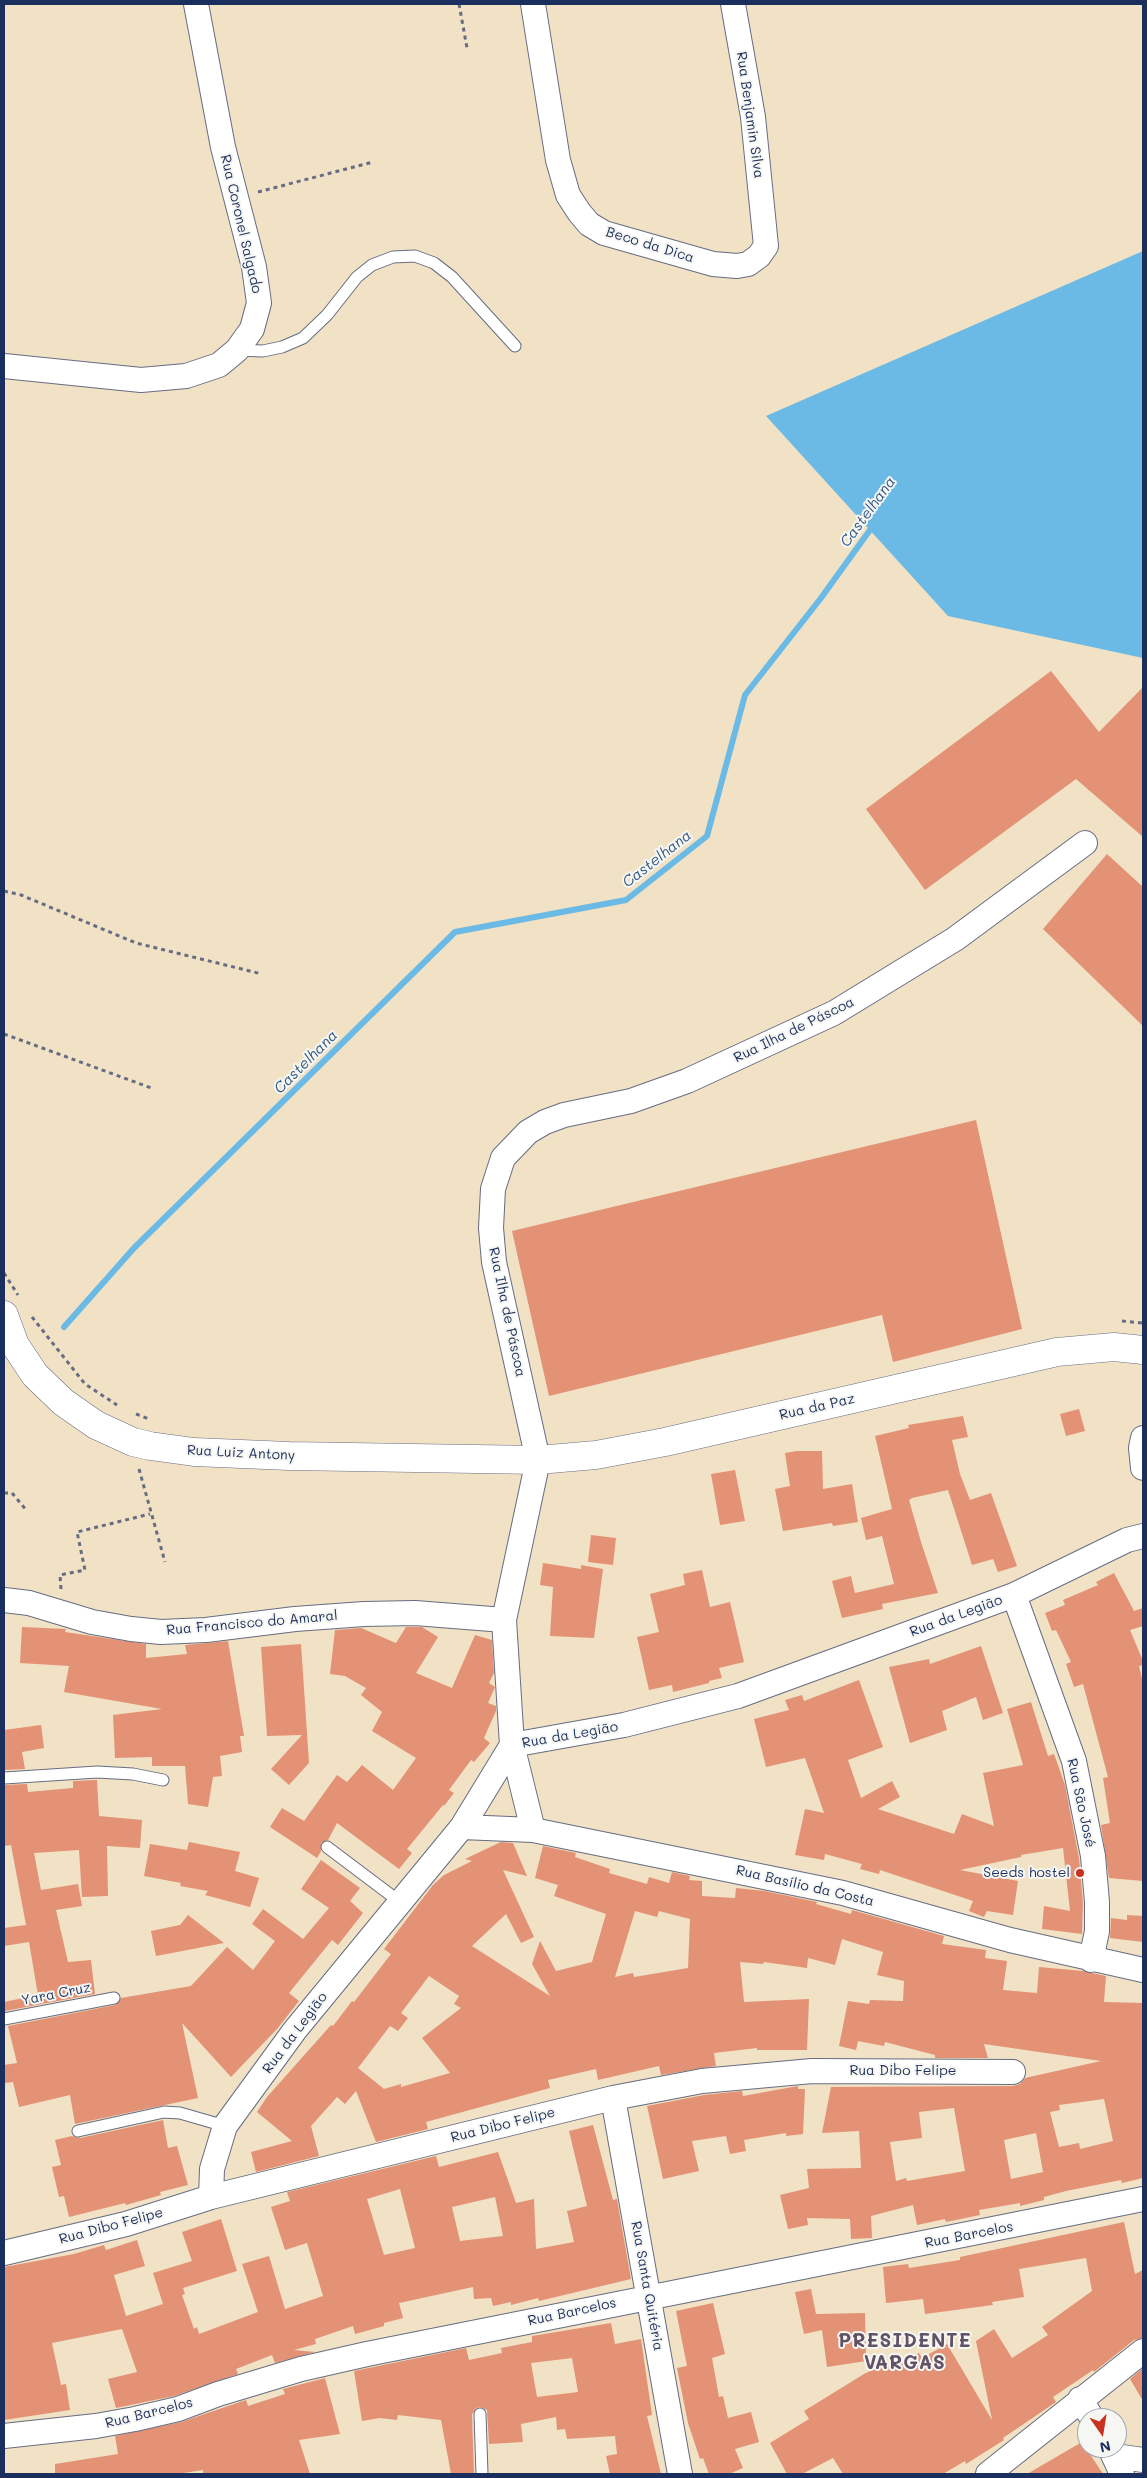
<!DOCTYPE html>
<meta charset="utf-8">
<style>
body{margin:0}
#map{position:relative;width:1147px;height:2478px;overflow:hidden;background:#f1e1c5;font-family:Mali,sans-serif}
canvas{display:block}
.frame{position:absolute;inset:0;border:5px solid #1b2f5e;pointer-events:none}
.north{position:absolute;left:1077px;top:2408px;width:50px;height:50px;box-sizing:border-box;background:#f6f6f2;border:1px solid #9ea6b7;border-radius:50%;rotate:167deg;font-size:14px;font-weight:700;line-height:20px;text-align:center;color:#1b2f5e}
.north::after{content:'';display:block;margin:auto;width:18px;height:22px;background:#c8321e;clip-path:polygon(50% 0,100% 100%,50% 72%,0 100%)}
</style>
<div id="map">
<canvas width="1147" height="2478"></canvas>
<div class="frame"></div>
<div class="north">N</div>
</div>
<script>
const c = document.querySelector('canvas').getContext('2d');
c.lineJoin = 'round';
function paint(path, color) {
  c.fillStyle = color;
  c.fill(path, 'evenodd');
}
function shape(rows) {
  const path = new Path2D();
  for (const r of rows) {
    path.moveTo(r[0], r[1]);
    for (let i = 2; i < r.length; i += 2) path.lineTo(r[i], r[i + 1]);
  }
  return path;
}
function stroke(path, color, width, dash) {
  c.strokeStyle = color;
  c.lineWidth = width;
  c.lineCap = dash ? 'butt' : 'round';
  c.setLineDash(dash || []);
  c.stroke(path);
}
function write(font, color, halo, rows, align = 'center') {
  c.font = font + ' Mali,sans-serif';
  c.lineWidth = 4;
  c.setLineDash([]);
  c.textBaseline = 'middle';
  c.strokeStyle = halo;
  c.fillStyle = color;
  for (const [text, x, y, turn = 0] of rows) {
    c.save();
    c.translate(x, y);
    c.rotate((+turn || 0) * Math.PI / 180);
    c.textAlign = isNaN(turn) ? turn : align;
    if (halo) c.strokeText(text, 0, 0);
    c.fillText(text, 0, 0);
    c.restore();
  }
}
const water = shape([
 [1143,251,1143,658,948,616,766,416]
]);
const stream = shape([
 [64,1327,134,1248,455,932,626,900,707,836,745,695,821,598,875,523]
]);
const building = shape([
 [1051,671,1099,732,1143,687,1143,837,1076,779,925,890,866,809],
 [1107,854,1143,887,1143,1026,1043,929],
 [976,1120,1022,1329,893,1362,882,1315,549,1396,512,1231],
 [1079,1409,1085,1431,1066,1436,1060,1414],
 [963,1416,968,1437,952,1440,960,1474,970,1500,991,1493,1017,1566,998,1572,993,1559,972,1565,948,1490,912,1498,909,1500,921,1542,938,1593,882,1604,883,1609,842,1618,832,1581,851,1576,855,1593,894,1584,882,1536,866,1540,861,1518,892,1509,875,1436,909,1428,908,1425],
 [797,1451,822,1451,823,1489,852,1484,858,1522,833,1526,832,1523,783,1531,775,1489,790,1486,785,1453],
 [735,1470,745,1521,720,1525,711,1474],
 [591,1535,616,1538,613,1565,588,1562],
 [543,1563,581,1569,581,1565,603,1569,594,1638,550,1636,553,1587,540,1585],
 [702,1570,710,1607,730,1602,744,1662,719,1668,722,1678,709,1681,709,1683,673,1692,672,1685,649,1690,637,1637,659,1632,650,1594,685,1585,683,1574],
 [1114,1573,1134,1611,1143,1608,1143,1626,1130,1630,1143,1661,1143,1665,1139,1666,1143,1683,1143,1881,1109,1878,1101,1825,1110,1823,1103,1778,1108,1777,1083,1684,1074,1687,1066,1664,1071,1662,1056,1630,1052,1631,1045,1613,1065,1605,1063,1600,1098,1585,1096,1582],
 [22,1627,66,1629,65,1632,146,1644,146,1658,187,1654,185,1645,228,1641,244,1736,240,1736,242,1752,220,1756,222,1776,213,1777,208,1807,188,1804,185,1766,152,1766,152,1757,115,1758,113,1715,162,1709,64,1692,69,1666,20,1663],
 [406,1627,422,1627,438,1637,416,1673,452,1688,475,1635,492,1640,494,1673,489,1683,495,1687,488,1703,496,1706,496,1711,484,1738,490,1743,474,1762,471,1760,449,1790,454,1793,444,1806,443,1805,407,1849,412,1853,399,1869,337,1823,328,1840,321,1843,321,1851,317,1858,270,1827,282,1808,304,1821,337,1775,347,1782,362,1765,393,1790,416,1758,372,1731,382,1712,361,1695,366,1688,345,1676,330,1674,335,1630,361,1628,396,1643],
 [301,1644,309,1763,289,1785,271,1769,302,1735,267,1736,261,1647],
 [981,1646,1003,1713,983,1720,976,1697,942,1711,947,1730,910,1743,889,1667,929,1659,930,1664],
 [859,1680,883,1747,848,1760,861,1798,892,1781,900,1797,878,1809,954,1834,962,1814,994,1826,983,1773,1023,1765,1007,1709,1031,1702,1048,1756,1054,1754,1065,1785,1079,1858,1083,1903,1082,1934,1042,1929,1044,1906,1070,1911,1063,1848,1021,1855,1021,1857,960,1870,1018,1881,1013,1915,987,1911,984,1917,969,1911,973,1901,880,1870,879,1874,860,1869,862,1864,825,1854,824,1860,795,1855,805,1809,824,1813,805,1758,766,1767,754,1719,789,1710,785,1700,802,1695,804,1701],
 [41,1725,44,1748,22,1752,25,1769,4,1770,4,1730],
 [97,1780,99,1816,142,1820,140,1848,107,1846,108,1896,82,1897,79,1850,34,1853,41,1890,78,1884,82,1906,56,1910,68,1962,91,1960,95,1994,5,2011,4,2002,38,1995,29,1942,4,1946,4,1928,26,1925,11,1845,4,1846,4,1785,27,1784,28,1792,73,1788,73,1781],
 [189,1842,240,1852,235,1871,259,1878,250,1907,205,1895,208,1891,180,1886,181,1883,144,1876,150,1844,187,1850],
 [501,1842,513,1843,527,1876,503,1870,534,1937,521,1943,506,1914,472,1946,550,1996,532,1964,540,1941,556,1971,592,1962,606,1914,554,1896,558,1885,535,1878,543,1846,576,1853,575,1857,610,1869,609,1873,647,1884,649,1877,669,1883,672,1872,690,1876,689,1880,702,1881,702,1896,735,1898,736,1888,765,1891,817,1902,816,1904,851,1914,852,1910,944,1936,942,1944,986,1950,985,1958,1007,1961,1003,1990,1037,1993,1039,1967,1083,1971,1106,1976,1104,2002,1143,2003,1143,2178,1122,2183,1121,2180,1066,2191,1044,2197,1044,2200,1020,2206,1020,2203,979,2210,980,2215,946,2222,945,2219,917,2225,913,2205,871,2216,872,2238,851,2239,850,2219,807,2218,808,2225,788,2229,780,2195,809,2188,807,2169,861,2168,859,2131,822,2133,831,2087,1013,2086,1020,2084,1025,2078,1101,2061,984,2044,988,2058,935,2058,935,2055,885,2042,884,2046,858,2041,856,2050,839,2046,848,2001,869,2004,870,2000,903,2001,904,1981,877,1975,883,1952,842,1939,835,1965,808,1958,807,1968,764,1962,763,1964,740,1962,744,2002,809,1999,807,2050,757,2050,757,2048,714,2053,716,2066,661,2075,659,2066,598,2080,596,2069,548,2080,550,2088,426,2122,428,2129,376,2142,356,2091,345,2104,337,2097,311,2126,319,2156,256,2172,251,2152,292,2141,257,2112,267,2097,331,2025,333,2026,352,2001,354,2002,391,1954,384,1949,433,1885,444,1875,472,1861,465,1859],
 [635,1911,657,1917,659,1911,690,1919,688,1968,634,1977,633,1973,615,1977],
 [429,1976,459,1996,454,2004,461,2008,422,2038,450,2073,401,2087,401,2084,384,2089,358,2068,390,2026,398,2031,408,2018,401,2013],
 [1104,2099,1113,2141,1080,2149,1079,2143,1059,2147,1050,2112,1060,2110,1059,2105],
 [954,2108,965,2171,907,2181,906,2178,896,2181,890,2142,922,2138,919,2112],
 [1036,2133,1043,2172,1011,2179,1004,2140],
 [321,1860,360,1888,350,1901,363,1913,338,1945,332,1940,289,1993,299,2001,277,2029,231,2077,182,2023,198,2098,75,2124,70,2095,19,2107,13,2082,4,2083,4,2065,17,2063,8,2026,115,2005,121,1998,191,1986,227,1947,253,1970,275,1941,252,1924,263,1909,303,1939,329,1908,301,1889],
 [188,1915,224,1943,156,1956,151,1931,180,1925],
 [1127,1915,1143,1916,1143,1942,1110,1938,1111,1918,1127,1920],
 [798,2086,798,2089,805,2089,803,2134,786,2136,786,2133,744,2140,746,2151,730,2154,726,2136,692,2141,699,2171,663,2179,647,2106,704,2095,742,2091,743,2096],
 [163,2120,168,2148,177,2146,188,2185,160,2192,161,2195,126,2205,125,2203,69,2217,64,2196,59,2197,52,2167,61,2165,55,2140,72,2136,80,2138],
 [593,2125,613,2200,617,2199,631,2279,539,2301,538,2298,511,2305,511,2302,493,2306,491,2298,474,2299,473,2287,399,2303,403,2318,384,2323,384,2326,355,2334,353,2326,315,2339,316,2344,294,2350,315,2352,275,2363,272,2355,236,2369,238,2374,174,2396,116,2408,108,2379,137,2372,122,2329,52,2343,61,2385,66,2384,70,2410,4,2420,4,2267,74,2254,104,2245,106,2250,137,2240,145,2266,114,2275,126,2316,163,2304,153,2273,192,2261,182,2232,221,2219,237,2271,183,2288,185,2294,182,2295,194,2329,197,2327,199,2334,258,2312,242,2264,269,2256,285,2309,323,2296,307,2243,285,2250,271,2207,290,2201,287,2192,436,2156,439,2167,498,2152,516,2203,534,2199,536,2249,574,2242,567,2211,587,2206,569,2131],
 [400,2189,415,2248,384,2255,367,2199],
 [495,2197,503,2236,460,2241,452,2207],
 [1124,2222,1135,2274,1143,2270,1143,2338,1134,2340,1094,2372,1093,2370,1056,2395,1053,2397,1056,2402,1003,2438,1004,2440,966,2464,965,2461,943,2474,843,2474,833,2458,802,2474,787,2474,770,2443,809,2419,804,2411,864,2374,896,2359,898,2364,919,2353,922,2358,947,2344,992,2420,976,2341,994,2329,1012,2358,1048,2335,1042,2327,1092,2291,1086,2258,1019,2269,1024,2297,992,2302,993,2305,925,2314,923,2299,886,2303,883,2267,908,2264,909,2268,960,2260,960,2257],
 [811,2289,816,2314,865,2313,866,2361,827,2367,822,2330,804,2334,795,2292],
 [713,2303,725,2354,712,2358,719,2397,723,2396,728,2418,751,2412,759,2442,735,2449,743,2468,729,2474,709,2474,703,2458,700,2459,688,2423,677,2368,687,2366,676,2311],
 [611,2323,615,2344,641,2339,652,2415,647,2416,661,2474,610,2474,606,2456,617,2454,615,2436,567,2439,565,2429,557,2430,556,2417,521,2424,523,2442,489,2444,487,2410,480,2407,476,2408,472,2414,474,2474,451,2474,441,2420,398,2415,397,2420,380,2418,362,2421,354,2371,466,2348,469,2360,502,2353,501,2348,532,2342,532,2336],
 [572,2358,578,2392,537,2397,531,2363],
 [1143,2368,1143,2401,1130,2379],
 [325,2378,340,2434,299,2440,310,2474,203,2474,203,2470,177,2474,55,2474,55,2464,118,2454,115,2436,181,2422,246,2400,248,2406,285,2394,283,2389],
 [1082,2442,1103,2474,1027,2474]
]);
const path = shape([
 [459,4,467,48],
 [258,192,373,162],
 [4,891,21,895,136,943,262,974],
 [4,1034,154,1089],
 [4,1273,18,1295],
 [32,1317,85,1384,117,1405],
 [1122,1321,1143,1323],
 [136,1414,149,1419],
 [139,1469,165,1562],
 [4,1493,12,1493,27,1511],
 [61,1589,60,1575,85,1570,77,1532,150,1514]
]);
const service = shape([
 [237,350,263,351,282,347,303,338,327,315,357,277,372,265,393,257,415,256,434,263,452,277,515,346],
 [4,1778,97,1772,133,1774,163,1780],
 [327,1847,400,1902],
 [4,2019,114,1998],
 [78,2131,164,2112,180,2113,225,2126],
 [480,2414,482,2474]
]);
const minor = shape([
 [533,4,558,160,568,195,579,212,589,224,604,233,713,264,737,266,748,264,759,256,766,246,753,117,733,4],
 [4,366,141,380,186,376,219,365,237,350,252,329,259,303,254,267,223,147,196,4],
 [1143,1438,1141,1448,1143,1468],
 [1014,1595,1074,1761,1093,1856,1097,1902,1097,1931,1091,1960],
 [4,1600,29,1603,92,1622,131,1629,161,1632,206,1630,295,1619,364,1614,415,1613,504,1620],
 [462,1827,533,1830,843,1893,1010,1940,1143,1970],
 [533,1830,512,1745,504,1620,538,1460,494,1262,491,1228,493,1189,503,1158,528,1132,545,1122,564,1115,631,1101,687,1081,834,1013,955,939,1085,843],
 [613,2098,680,2474],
 [211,2197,212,2169,225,2126,295,2030,462,1827,512,1745,624,1725,738,1696,1014,1595,1127,1540,1143,1536],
 [4,2253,126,2224,211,2197,613,2098,702,2081,812,2071,1013,2072],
 [1080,2399,1092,2418],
 [4,2436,96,2426,135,2419,178,2409,218,2394,301,2369,367,2354,1143,2199],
 [1110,2448,1122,2474],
 [1115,2456,1143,2460],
 [988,2474,1143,2351]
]);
const tertiary = shape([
 [4,1315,15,1345,35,1375,63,1402,96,1425,133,1442,150,1446,194,1452,289,1456,538,1460,596,1455,665,1442,1057,1352,1114,1347,1143,1350]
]);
const markers = [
 [1080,1873,5,"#c8321e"]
];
const streetNames = [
 ["Rua Benjamin Silva",750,115,82],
 ["Rua Coronel Salgado",241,224,77],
 ["Beco da Dica",650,245,17],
 ["Rua Ilha de Páscoa",794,1030,-26],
 ["Rua Ilha de Páscoa",507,1312,78],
 ["Rua da Paz",817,1407,-13],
 ["Rua Luiz Antony",241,1453,3],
 ["Rua da Legião",956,1616,-20],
 ["Rua Francisco do Amaral",252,1623,-5],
 ["Rua da Legião",570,1735,-10],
 ["Rua São José",1081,1803,78],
 ["Rua Basílio da Costa",805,1886,13],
 ["Yara Cruz",56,1994,-11],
 ["Rua da Legião",295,2033,-53],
 ["Rua Dibo Felipe",903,2071],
 ["Rua Dibo Felipe",503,2125,-14],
 ["Rua Dibo Felipe",111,2226,-15],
 ["Rua Barcelos",969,2235,-11],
 ["Rua Santa Quitéria",647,2286,80],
 ["Rua Barcelos",572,2312,-12],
 ["Rua Barcelos",149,2413,-14]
];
const poiNames = [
 ["Seeds hostel",1070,1873]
];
const waterNames = [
 ["Castelhana",868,512,-54],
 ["Castelhana",657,859,-38],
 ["Castelhana",306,1062,-45]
];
const districtNames = [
 ["PRESIDENTE",905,2341],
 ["VARGAS",905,2363]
];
paint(water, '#6bbae6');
stroke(stream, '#6bbae6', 6);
paint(building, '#e39275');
stroke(service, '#666d82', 13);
stroke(minor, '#666d82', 26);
stroke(tertiary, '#666d82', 29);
stroke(path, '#666d82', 3, [4, 4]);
stroke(service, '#fff', 11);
stroke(minor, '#fff', 24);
stroke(tertiary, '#fff', 28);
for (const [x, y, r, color] of markers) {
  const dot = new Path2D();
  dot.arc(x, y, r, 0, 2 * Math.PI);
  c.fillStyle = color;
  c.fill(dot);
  stroke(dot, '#f6f6f2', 2);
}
write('14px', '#1b2f5e', '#f6f6f2', streetNames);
write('14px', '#1b2f5e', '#f6f6f2', poiNames, 'right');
write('italic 15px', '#335987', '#f6f6f2', waterNames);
c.letterSpacing = '1px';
write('bold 19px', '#615266', '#f6f6f2', districtNames);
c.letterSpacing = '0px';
</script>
